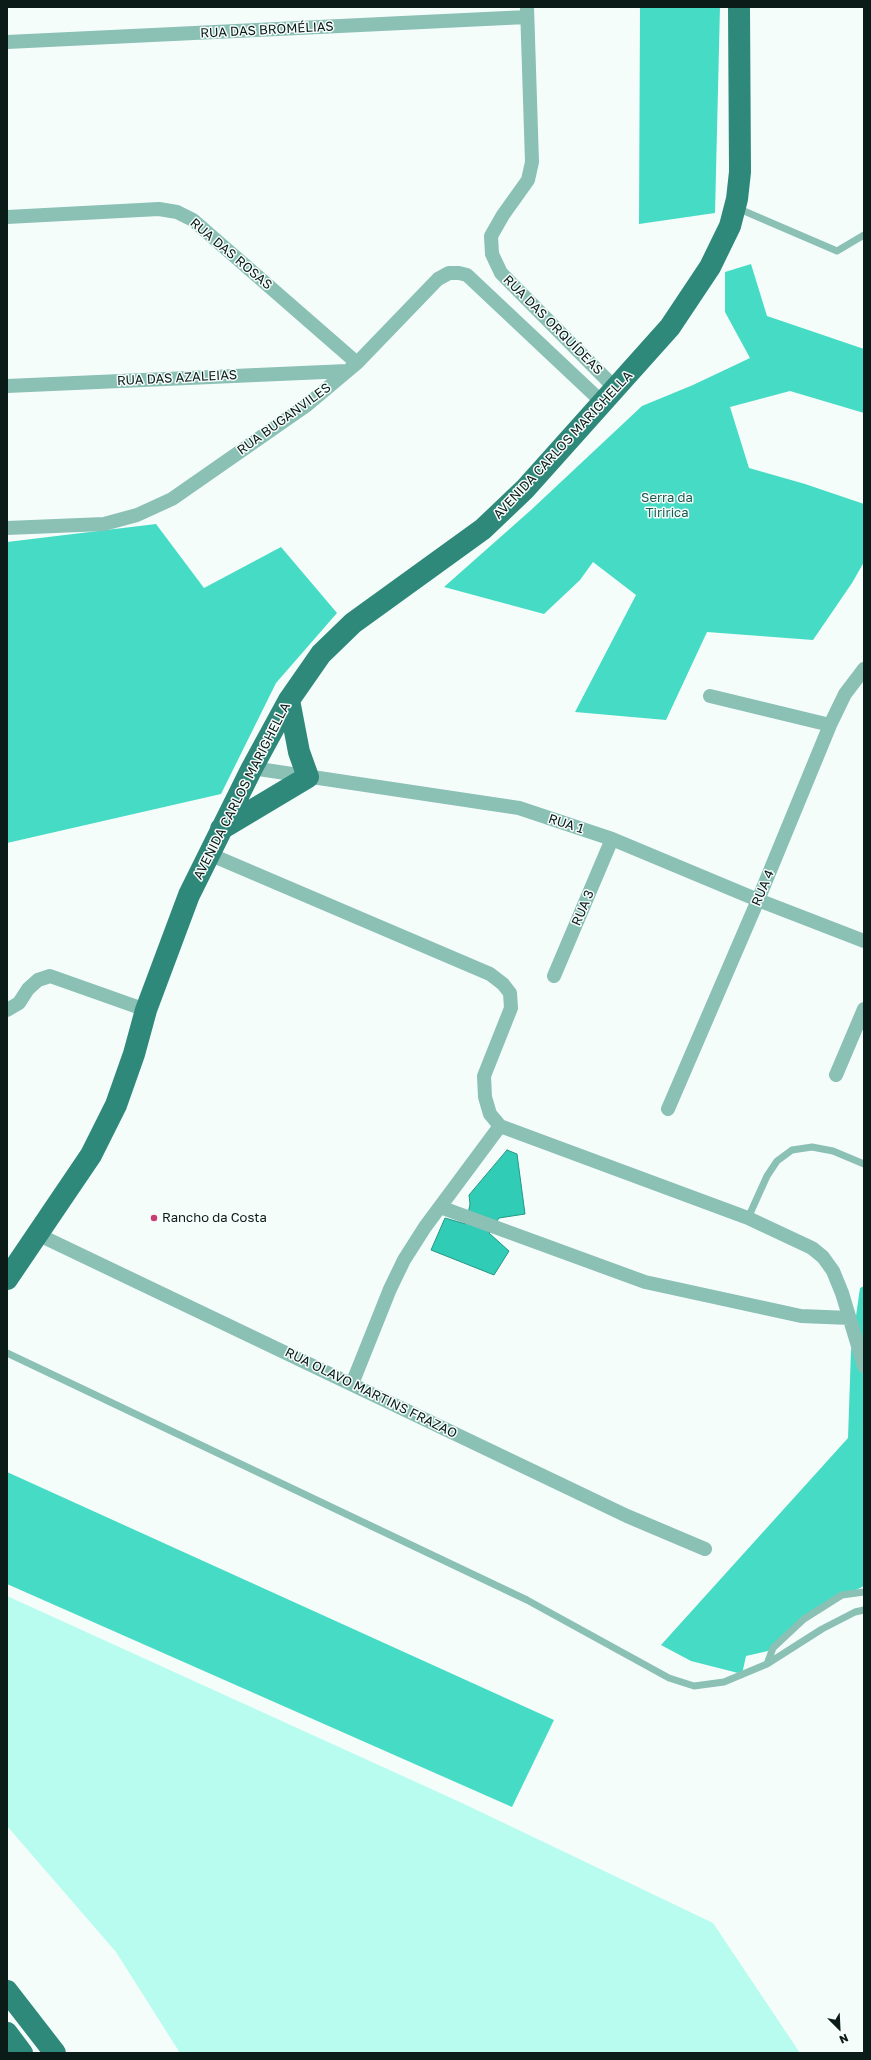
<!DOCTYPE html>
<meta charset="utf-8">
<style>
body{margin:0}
#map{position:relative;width:871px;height:2060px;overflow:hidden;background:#f5fdfb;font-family:"Golos Text",sans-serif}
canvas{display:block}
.frame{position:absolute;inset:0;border:8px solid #0b1b18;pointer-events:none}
.north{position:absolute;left:819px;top:2008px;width:40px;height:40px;-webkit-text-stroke:3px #f5fdfb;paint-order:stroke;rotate:156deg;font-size:11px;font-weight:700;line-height:16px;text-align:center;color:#0b1b18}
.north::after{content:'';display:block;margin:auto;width:14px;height:18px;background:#0b1b18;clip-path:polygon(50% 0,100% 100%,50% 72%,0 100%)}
</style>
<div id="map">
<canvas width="871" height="2060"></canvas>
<div class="frame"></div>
<div class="north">N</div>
</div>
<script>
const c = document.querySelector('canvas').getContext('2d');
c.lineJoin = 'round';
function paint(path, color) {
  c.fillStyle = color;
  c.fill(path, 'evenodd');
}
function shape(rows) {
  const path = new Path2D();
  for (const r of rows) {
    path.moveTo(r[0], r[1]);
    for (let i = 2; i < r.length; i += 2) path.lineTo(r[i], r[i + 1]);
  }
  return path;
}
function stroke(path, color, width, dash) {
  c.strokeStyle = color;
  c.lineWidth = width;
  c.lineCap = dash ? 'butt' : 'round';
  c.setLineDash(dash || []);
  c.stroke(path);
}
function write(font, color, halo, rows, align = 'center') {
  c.font = font + ' "Golos Text",sans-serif';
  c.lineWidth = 3;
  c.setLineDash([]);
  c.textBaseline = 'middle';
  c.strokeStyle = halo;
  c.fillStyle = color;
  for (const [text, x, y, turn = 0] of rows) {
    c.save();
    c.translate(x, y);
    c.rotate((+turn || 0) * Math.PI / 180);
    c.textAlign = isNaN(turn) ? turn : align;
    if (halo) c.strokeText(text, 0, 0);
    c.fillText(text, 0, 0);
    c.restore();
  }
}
const green = shape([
 [7,1596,462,1803,713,1923,800,2053,180,2053,116,1952,7,1826]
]);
const forest = shape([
 [640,7,720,7,715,213,639,224],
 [751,264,767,316,864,349,864,413,790,391,730,407,749,468,805,484,864,504,864,562,852,583,813,640,707,632,666,720,575,712,636,595,593,562,580,580,544,614,444,587,531,510,642,406,693,385,750,358,725,312,725,272],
 [156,524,204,588,281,547,337,613,276,683,221,794,7,843,7,542],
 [864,1286,864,1586,836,1600,802,1623,768,1651,746,1656,742,1674,691,1661,661,1645,848,1438,851,1351,860,1288],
 [7,1472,554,1720,512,1807,7,1584]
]);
const water = shape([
 [507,1150,517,1154,525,1214,499,1218,489,1233,509,1251,494,1275,431,1250,445,1218,466,1224,470,1204,469,1195,507,1150]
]);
const service = shape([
 [737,208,837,251,864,235],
 [748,1218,767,1176,777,1161,792,1150,812,1147,833,1151,864,1164],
 [7,1353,527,1600,669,1678,694,1686,724,1682,767,1664,822,1629,855,1612,864,1610],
 [767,1664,773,1648,804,1619,842,1595,864,1592]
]);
const minor = shape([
 [527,7,532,162,528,180,503,215,491,236,492,254,501,273,616,389],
 [7,42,527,17],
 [7,217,159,209,177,212,193,220,357,363],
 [7,386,347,371],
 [7,528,104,524,137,515,172,499,307,405,357,363,438,279,449,273,459,273,467,275,603,403],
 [710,696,830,725],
 [252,768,519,808,612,839,758,900,864,941],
 [209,854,490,974,503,984,510,993,511,1008,484,1076,485,1097,490,1114,500,1126,748,1218,812,1248,823,1257,833,1271,842,1293,864,1366],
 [554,976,612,839],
 [7,1010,19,1003,28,989,38,980,50,976,146,1010],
 [836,1075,864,1009],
 [668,1109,758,900,830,725,845,694,864,669],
 [440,1207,645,1282,801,1316,850,1318],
 [39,1235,627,1516,705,1549],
 [352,1384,390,1289,404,1260,425,1227,500,1126]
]);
const primary = shape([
 [221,829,308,777,299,752,289,700],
 [7,1279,91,1155,116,1105,134,1054,146,1010,189,895,252,768,289,700,321,654,353,623,483,529,525,489,670,327,710,267,730,226,737,199,740,172,739,7],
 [7,1991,55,2053],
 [7,2033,22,2053]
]);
const markers = [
 [154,1218,4,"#c83d74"]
];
const streetNames = [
 ["RUA DAS BROMÉLIAS",267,30,-3],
 ["RUA DAS ROSAS",231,254,40],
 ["RUA DAS ORQUÍDEAS",553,325,45],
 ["RUA DAS AZALEIAS",177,378,-3],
 ["RUA BUGANVILES",284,419,-36],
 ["AVENIDA CARLOS MARIGHELLA",563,445,-47],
 ["AVENIDA CARLOS MARIGHELLA",242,791,-63],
 ["RUA 1",566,824,18],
 ["RUA 4",763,888,-67],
 ["RUA 3",583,908,-67],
 ["RUA OLAVO MARTINS FRAZAO",371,1393,26]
];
const parkNames = [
 ["Serra da",667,498],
 ["Tiririca",667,513]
];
const poiNames = [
 ["Rancho da Costa",162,1218]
];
paint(green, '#b7fcee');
paint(forest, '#46dbc4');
paint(water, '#30ccb5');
stroke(water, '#259786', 1);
stroke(service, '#8bc0b5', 7);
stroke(minor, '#8bc0b5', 14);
stroke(primary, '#2f897a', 22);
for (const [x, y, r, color] of markers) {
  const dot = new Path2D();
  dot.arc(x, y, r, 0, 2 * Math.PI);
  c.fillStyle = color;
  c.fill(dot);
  stroke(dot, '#f5fdfb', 1.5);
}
write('13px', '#0b1b18', '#f5fdfb', streetNames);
write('13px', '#1c584e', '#f5fdfb', parkNames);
write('13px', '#0b1b18', '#f5fdfb', poiNames, 'left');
</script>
